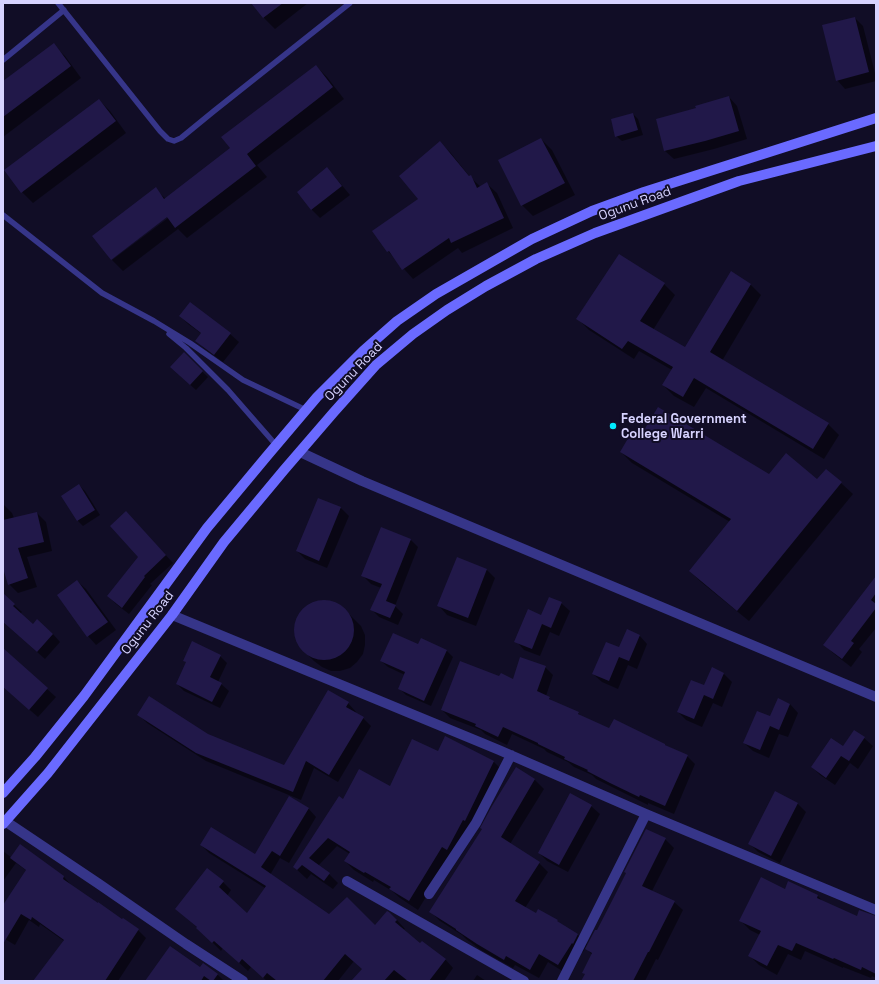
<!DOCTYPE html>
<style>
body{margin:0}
#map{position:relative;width:879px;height:984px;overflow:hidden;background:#110d26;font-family:"Space Grotesk",sans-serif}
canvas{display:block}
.frame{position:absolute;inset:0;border:4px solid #d7d3ff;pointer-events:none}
</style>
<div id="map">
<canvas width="879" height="984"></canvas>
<div class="frame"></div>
</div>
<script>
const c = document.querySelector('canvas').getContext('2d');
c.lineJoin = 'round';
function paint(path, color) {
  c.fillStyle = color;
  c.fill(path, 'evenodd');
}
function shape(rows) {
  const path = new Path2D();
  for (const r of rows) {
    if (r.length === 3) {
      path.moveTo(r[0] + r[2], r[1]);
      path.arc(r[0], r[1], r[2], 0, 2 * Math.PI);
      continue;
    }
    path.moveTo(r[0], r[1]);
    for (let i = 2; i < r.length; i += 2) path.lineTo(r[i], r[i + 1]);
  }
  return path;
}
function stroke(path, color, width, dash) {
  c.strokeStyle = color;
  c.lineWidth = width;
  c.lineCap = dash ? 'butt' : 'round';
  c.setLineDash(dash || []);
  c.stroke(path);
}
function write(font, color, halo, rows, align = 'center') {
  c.font = font + ' "Space Grotesk",sans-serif';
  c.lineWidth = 4;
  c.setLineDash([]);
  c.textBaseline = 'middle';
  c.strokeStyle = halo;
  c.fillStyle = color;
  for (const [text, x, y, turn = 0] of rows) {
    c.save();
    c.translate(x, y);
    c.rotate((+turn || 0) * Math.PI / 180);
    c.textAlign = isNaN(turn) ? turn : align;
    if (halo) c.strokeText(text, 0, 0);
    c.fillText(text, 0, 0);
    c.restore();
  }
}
const shadow = shape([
 [253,3,308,3,275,29,264,18],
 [855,18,863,26,876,77,876,81,845,89,837,80],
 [53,45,65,56,81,78,3,137,3,83],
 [316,66,327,77,344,99,257,165,267,177,187,238,178,229,123,271,112,260,172,215,170,213,111,258,111,260,94,236,155,189,166,199,231,148],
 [729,97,737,106,747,139,714,149,674,159,665,151,697,109],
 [99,100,110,111,126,133,33,203,22,192],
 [633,114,638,119,643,135,622,141,616,136],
 [541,139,552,150,575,195,533,216,522,205],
 [440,143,450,152,470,177,481,187,487,184,497,193,513,228,462,253,458,248,413,279,388,251,420,199],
 [327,169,335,177,350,195,320,218,312,210,298,192],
 [619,255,664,284,675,295,653,330,685,349,750,284,761,295,722,361,828,424,839,435,824,459,706,388,694,407,674,396,663,385,672,370,639,351,634,359,589,330,578,319],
 [180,316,230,334,239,342,223,362,205,349,196,341,202,334,188,324],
 [184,354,208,377,196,390,177,373],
 [638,441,770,475,817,481,826,470,841,483,853,494,749,621,701,582,690,571,730,522,632,463,621,452],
 [79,485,85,491,100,515,83,526,78,521],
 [319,499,341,508,349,516,327,568,305,559,297,551],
 [3,504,12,513,14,518,37,513,46,522,52,551,27,557,37,587,18,593,9,584,3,565],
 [134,520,173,563,150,584,152,585,129,614,116,604,108,596,139,557],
 [411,540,418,547,395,606,403,614,398,625,379,617,371,609,381,588,371,584,363,576],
 [458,559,487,570,495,578,476,626,447,615,439,606],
 [876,578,876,628,859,649,862,652,851,667,833,653,824,644],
 [77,581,86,589,116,630,96,645,88,636,58,595],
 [3,595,22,612,20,614,33,625,53,634,60,642,45,659,3,622],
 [324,601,333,602,342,607,361,626,365,635,365,645,363,654,357,662,350,668,340,671,331,671,322,667,314,661,303,650,298,642,295,633,296,623,300,614,306,607,314,603],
 [561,603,570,611,559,636,550,632,540,656,524,650,516,641],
 [639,635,647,644,637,669,628,665,618,689,602,682,593,674,620,648],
 [419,645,447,651,453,657,431,706,406,695,399,688,405,675,388,667,381,661],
 [3,656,47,689,56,697,38,717,3,687],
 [220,656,227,663,218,682,221,684,229,691,220,708,184,691,177,684,187,663,184,660],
 [545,667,553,675,546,696,549,698,553,702,578,713,581,716,610,729,665,745,687,756,695,764,674,814,648,803,648,805,596,779,592,775,574,767,568,762,547,752,544,749,512,734,507,745,485,734,481,730,450,718,442,710,500,677,513,680],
 [724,674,732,682,722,707,713,703,702,727,686,720,678,712,705,686],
 [778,699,790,704,798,713,788,737,779,734,769,758,753,751,744,743,771,717],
 [348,703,356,712,355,713,363,718,371,726,338,782,314,768,301,800,206,761,147,723,139,715,207,735,284,766],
 [854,731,864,738,873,746,858,769,850,763,835,785,820,775,812,767,843,747],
 [445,738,494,762,503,771,418,910,400,898,392,891,374,880,373,882,354,870,345,861,350,854,337,846,318,866,329,874,338,883,333,889,311,874,307,879,294,867,344,800,390,787,438,752],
 [516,769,535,780,544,789,510,844,539,863,548,872,525,908,536,914,561,925,578,935,587,944,583,952,581,951,567,974,548,962,539,978,515,965,513,968,481,950,466,939,462,935,440,921,431,912,483,829],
 [776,793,798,804,806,812,780,863,758,852,750,844],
 [591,806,600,814,568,872,547,861,539,853],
 [308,808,316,817,289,863,280,858,270,875,329,915,375,926,397,920,405,929,403,930,420,945,445,959,453,968,444,981,353,981,363,969,354,961,338,981,267,981,251,967,248,971,223,948,221,951,198,928,176,909,208,870,223,882,231,890,227,896,247,914,265,888,209,853,201,845,255,856],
 [646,830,665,839,674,848,652,891,674,902,683,910,658,960,656,959,645,981,583,981,586,975,583,972,592,955,587,949,597,932,615,897],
 [21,846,64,877,71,885,71,886,138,930,146,938,118,981,34,981,64,941,40,924,39,927,29,920,15,945,3,938,3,907,27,871,16,863,3,881,3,851,12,858],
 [789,883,818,896,824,903,857,918,876,917,876,978,872,976,871,978,843,967,843,968,805,951,801,960,788,954,777,975,759,965,750,956,760,935,750,930,740,920,785,890],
 [203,965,218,975,224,981,146,981,200,969],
 [477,975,486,981,473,981]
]);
const building = shape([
 [251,3,283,3,263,18],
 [855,17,869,72,836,81,822,25],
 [54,43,71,66,3,117,3,81],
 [316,65,333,87,247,154,256,166,175,228,167,217,111,260,92,236,156,187,164,199,230,148,221,137],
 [729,96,739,131,705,141,664,151,656,119,696,108,695,106],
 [99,99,116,121,21,193,4,170],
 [633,113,638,130,615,137,611,119],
 [541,138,565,183,521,206,498,160],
 [440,141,469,176,471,175,477,188,487,182,504,218,451,243,449,238,402,270,389,251,387,252,372,231,418,199,399,176],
 [327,167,342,186,311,210,297,192],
 [619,254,665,283,640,321,685,347,731,271,751,284,710,352,829,423,813,449,694,378,683,397,662,385,673,367,628,341,622,349,576,319],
 [190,302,231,333,214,355,195,341,201,333,179,316],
 [184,352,203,371,190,385,170,367],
 [658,407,769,474,786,453,817,479,826,469,842,482,737,611,689,571,731,519,620,452,630,435,638,440],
 [79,484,95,510,77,521,61,496],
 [318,498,341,507,319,561,296,551],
 [126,511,166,555,144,576,145,577,122,608,107,596,138,557,110,526],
 [37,512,44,542,18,548,28,578,8,585,3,568,3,520],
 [381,527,411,539,386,601,396,605,390,618,370,610,382,584,361,576],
 [457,557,487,569,468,618,437,606],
 [876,576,876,593,871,600,876,604,876,608,851,641,854,643,842,659,823,645],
 [77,580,108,622,87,637,57,595],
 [3,593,15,604,13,606,33,624,37,619,53,634,37,652,3,622],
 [549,597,562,602,551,628,542,624,532,649,514,642,528,609,541,615],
 [324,630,30],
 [627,629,640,635,629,661,619,657,609,681,592,674,606,642,619,647],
 [393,633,418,644,421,638,447,650,424,701,398,689,405,672,380,661],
 [192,641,221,655,210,677,222,683,212,702,176,684,186,662,183,661],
 [3,648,48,688,29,710,3,687],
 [520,657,546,666,537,691,550,697,549,699,579,712,578,714,609,728,614,719,665,744,665,745,688,755,665,806,640,795,639,797,610,783,587,771,588,770,564,759,565,757,538,744,538,743,503,727,498,737,475,726,476,724,441,710,460,661,499,676,501,673,513,679],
 [712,667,724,673,713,699,704,695,694,719,677,712,691,680,704,685],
 [328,690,349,702,346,707,364,717,329,775,306,761,293,792,196,753,137,715,149,696,208,734,284,765],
 [778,698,790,704,779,730,770,726,760,750,743,743,757,711,770,716],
 [854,730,865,737,849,761,841,756,826,778,811,767,831,738,843,746],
 [445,736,494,761,465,821,463,820,447,850,442,847,409,901,389,889,391,887,365,872,364,873,344,861,350,852,328,838,309,858,330,873,324,881,302,865,297,870,293,867,339,796,343,799,359,769,390,786,412,739,438,751],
 [516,767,535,779,501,837,540,862,515,901,536,913,538,909,558,920,557,921,578,934,573,944,572,943,558,965,539,954,530,970,506,956,504,960,477,944,456,930,456,929,429,912,482,829,480,828,492,806],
 [775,791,798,803,771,856,748,844],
 [570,793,592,805,559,865,538,853],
 [289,796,309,808,280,856,272,851,261,867,329,914,347,897,375,925,387,911,389,912,397,920,395,922,420,943,422,941,446,959,429,981,408,981,394,970,384,981,351,981,362,969,345,954,323,981,277,981,267,973,263,978,242,959,239,963,214,941,212,943,196,928,197,927,175,909,207,868,224,881,219,887,247,913,266,886,200,845,211,827,255,854],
 [646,829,666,838,642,886,675,901,649,952,648,952,633,981,581,981,585,974,582,973,592,953,585,949,595,930,597,930,614,897,626,873,624,872],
 [20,844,64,876,63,879,98,903,98,902,122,919,123,918,139,929,105,981,33,981,64,940,32,917,31,920,21,914,3,944,3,905,26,870,10,858],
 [761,877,785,889,788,881,818,895,817,898,857,916,859,910,876,916,876,974,862,967,861,970,834,958,833,959,796,943,792,951,778,945,767,966,748,956,761,931,739,921],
 [170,946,200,967,203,963,218,974,213,981,211,981,204,976,201,981,145,981]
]);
const service = shape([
 [58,3,160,131,168,139,174,141,181,138,214,111,350,3],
 [3,60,64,10],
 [3,215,102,293,154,321,190,343,243,380,306,410],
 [169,334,186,348,228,390,276,445]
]);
const minor = shape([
 [300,452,362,481,876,697],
 [172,615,499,750,646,814,876,910],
 [5,821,99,884,186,944,243,981],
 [347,881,524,981],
 [429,894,476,823,511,755],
 [562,981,646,814]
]);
const secondary = shape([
 [3,793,35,757,84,696,207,528,267,456,317,397,363,351,397,321,436,294,532,239,592,211,644,192,876,118],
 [3,824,48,773,172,615,224,542,284,470,334,412,376,365,413,334,447,310,486,286,536,259,595,233,739,181,876,146]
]);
const markers = [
 [613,426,4,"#00ebfe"]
];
const streetNames = [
 ["Ogunu Road",635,204,-20],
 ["Ogunu Road",354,372,-46],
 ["Ogunu Road",148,623,-52]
];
const poiNames = [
 ["Federal Government",621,419],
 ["College Warri",621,434]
];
paint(shadow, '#0007');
paint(building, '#211849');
stroke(service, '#363589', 5.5);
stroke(minor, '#363589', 10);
stroke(secondary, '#6a6aff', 10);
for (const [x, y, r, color] of markers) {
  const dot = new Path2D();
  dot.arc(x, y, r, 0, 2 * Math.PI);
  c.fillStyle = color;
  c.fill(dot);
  stroke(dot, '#110d26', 1.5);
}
write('13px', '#d7d3ff', '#110d26', streetNames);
write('bold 13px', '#d7d3ff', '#110d26', poiNames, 'left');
</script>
